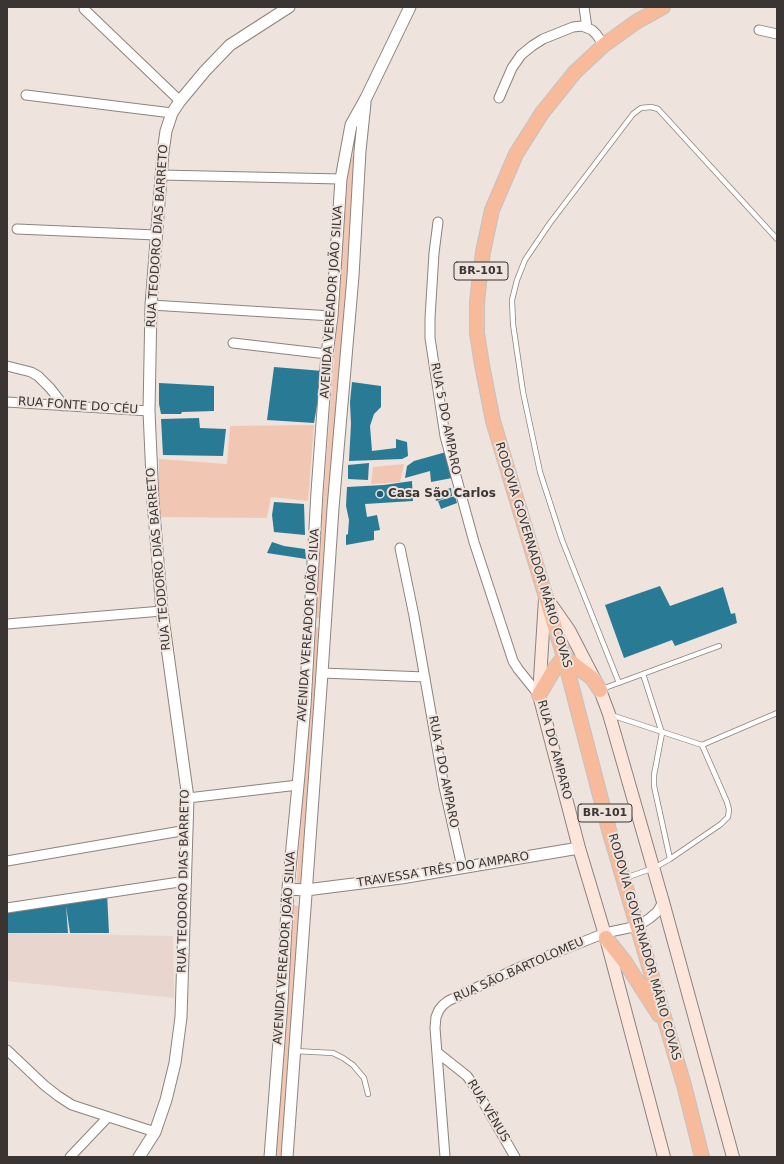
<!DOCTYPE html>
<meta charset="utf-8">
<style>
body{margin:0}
#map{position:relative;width:784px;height:1164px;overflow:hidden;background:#eee3dd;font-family:"DejaVu Sans",sans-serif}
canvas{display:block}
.frame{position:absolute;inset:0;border:8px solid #3a3533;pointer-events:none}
</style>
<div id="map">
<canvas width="784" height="1164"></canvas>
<div class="frame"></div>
</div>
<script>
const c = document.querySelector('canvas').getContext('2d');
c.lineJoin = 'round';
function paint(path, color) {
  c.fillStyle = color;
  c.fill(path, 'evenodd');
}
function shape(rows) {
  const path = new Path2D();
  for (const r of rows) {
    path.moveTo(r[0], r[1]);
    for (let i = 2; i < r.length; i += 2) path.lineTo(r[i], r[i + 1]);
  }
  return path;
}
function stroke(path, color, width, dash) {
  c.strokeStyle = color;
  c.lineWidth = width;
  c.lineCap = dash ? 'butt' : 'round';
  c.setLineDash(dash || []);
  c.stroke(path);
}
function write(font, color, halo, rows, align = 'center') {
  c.font = font + ' "DejaVu Sans",sans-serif';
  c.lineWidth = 4;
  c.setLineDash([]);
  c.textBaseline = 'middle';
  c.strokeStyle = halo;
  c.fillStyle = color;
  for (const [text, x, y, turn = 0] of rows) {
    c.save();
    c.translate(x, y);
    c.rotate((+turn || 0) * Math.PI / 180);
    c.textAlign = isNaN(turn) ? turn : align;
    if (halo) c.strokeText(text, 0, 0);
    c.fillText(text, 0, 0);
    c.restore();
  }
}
const built = shape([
 [7,933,173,936,174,998,7,981]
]);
const green = shape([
 [353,155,355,159,327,618,314,618,349,163],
 [314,425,308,501,271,497,267,518,159,517,159,459,227,464,230,426],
 [404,464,400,482,371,484,373,467],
 [314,627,326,629,306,895,296,893],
 [294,905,304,908,286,1157,274,1157]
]);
const building = shape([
 [274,367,323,371,314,423,267,420],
 [352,382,381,386,381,407,374,414,370,426,372,451,396,448,396,439,407,442,408,456,402,459,349,461,351,424,350,402],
 [159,383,214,386,214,411,182,412,181,414,161,414,159,404],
 [199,418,200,428,226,429,223,456,163,455,161,419],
 [446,452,452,478,431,482,430,471,405,478,407,466,414,461],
 [369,463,368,480,348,479,348,465],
 [412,481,413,501,365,504,367,517,377,515,380,530,374,531,374,540,346,545,346,535,348,534,349,520,346,506,347,487,384,485],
 [451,488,452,496,436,501,435,492],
 [455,496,457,503,441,509,438,501],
 [274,502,304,504,305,535,274,532,272,515],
 [272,542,284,546,305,549,306,559,267,553],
 [660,586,670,606,723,587,731,614,735,613,737,623,675,646,672,640,624,658,605,605],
 [107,893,109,933,70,933,66,906,68,933,7,933,7,909,22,907,22,913,22,907,37,904,38,910,37,905,44,904,45,910,44,904]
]);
const service = shape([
 [643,674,662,733,654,775,654,786,670,859],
 [619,683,562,540,540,472,523,392,513,324,512,300,517,280,525,260,550,223,633,114,641,108,651,107,658,109,777,239],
 [602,689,719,646],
 [611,715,702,745,777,713],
 [625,878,654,868,670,859,721,824,728,817,729,810,727,802,702,745],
 [295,1051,333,1053,343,1058,353,1065,364,1078,368,1094]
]);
const minor = shape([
 [584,7,587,28],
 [84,9,180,101],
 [759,30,777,34],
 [26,95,172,113],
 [499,98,512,68,521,55,532,46,543,39,573,27,582,26,592,30,596,34,604,45],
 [161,175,341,179],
 [438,222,434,253,430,318,430,338,445,436,474,542,513,661,518,669,539,695],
 [17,229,156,235],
 [151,305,332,316],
 [233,343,327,354],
 [7,366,31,372,38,376,50,388,64,406],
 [7,402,149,411],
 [400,548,414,616,444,787,462,867],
 [7,624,162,611],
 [322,673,425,677],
 [188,798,298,785],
 [7,861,187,830],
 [7,908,186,881],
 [7,1050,44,1085,58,1096,72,1105,155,1132],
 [438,1053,467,1076,474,1086,515,1157],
 [70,1157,108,1117],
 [445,1157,435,1028,436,1017,439,1010,443,1005,448,1001,520,967,605,933,638,926,650,918,657,912,663,902]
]);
const tertiary = shape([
 [288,889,306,890,401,878,579,848],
 [139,1157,155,1132,166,1100,175,1063,181,1017,187,830,188,798,162,611,153,501,149,411,151,305,163,152,166,131,172,113,180,101,205,71,230,45,289,7],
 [270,1157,282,1002,288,889,299,775,305,705,317,492,327,354,332,316,341,179,351,125,366,98,410,7],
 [287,1157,322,673,333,508,353,276,360,151,365,103]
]);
const secondary = shape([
 [545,599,539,695,579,848,606,938,664,1157],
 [550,603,569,630,600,690,609,714,663,902,733,1157]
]);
const trunk = shape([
 [663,7,636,22,604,45,575,72,542,113,516,154,492,210,483,252,479,283,477,303,477,333,482,365,493,421,564,657,609,830,684,1085,702,1157],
 [539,695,555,668,564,657,592,678,600,690],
 [606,938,625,962,659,1015]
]);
const markers = [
 [380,494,4,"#1e5f74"]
];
const shields = [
 [481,271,54],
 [605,813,54]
];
const shieldNames = [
 ["BR-101",481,271],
 ["BR-101",605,813]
];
const streetNames = [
 ["RUA TEODORO DIAS BARRETO",158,236,-86],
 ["AVENIDA VEREADOR JOÃO SILVA",332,302,-86],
 ["RUA FONTE DO CÉU",78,406,4],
 ["RUA 5 DO AMPARO",445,419,79],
 ["RODOVIA GOVERNADOR MÁRIO COVAS",533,555,73],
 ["RUA TEODORO DIAS BARRETO",159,559,-95],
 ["AVENIDA VEREADOR JOÃO SILVA",309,625,-86],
 ["RUA DO AMPARO",554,750,75],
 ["RUA 4 DO AMPARO",443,772,79],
 ["TRAVESSA TRÊS DO AMPARO",443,870,-9],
 ["RUA TEODORO DIAS BARRETO",184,881,-89],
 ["RODOVIA GOVERNADOR MÁRIO COVAS",644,947,74],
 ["AVENIDA VEREADOR JOÃO SILVA",285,948,-86],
 ["RUA SÃO BARTOLOMEU",519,970,-24],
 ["RUA VÊNUS",488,1111,59]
];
const poiNames = [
 ["Casa São Carlos",388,494]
];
paint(built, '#e8d5cd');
paint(green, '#f1c7b3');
paint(building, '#297b95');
stroke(service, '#8d837e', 6);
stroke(minor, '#8d837e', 11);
stroke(tertiary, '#8d837e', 13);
stroke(secondary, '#8d837e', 14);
stroke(trunk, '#c4c2c2', 16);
stroke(service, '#fff', 4.5);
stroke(minor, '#fff', 9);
stroke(tertiary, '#fff', 11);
stroke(secondary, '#fce5da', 12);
stroke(trunk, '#f7ba9b', 14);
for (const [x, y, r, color] of markers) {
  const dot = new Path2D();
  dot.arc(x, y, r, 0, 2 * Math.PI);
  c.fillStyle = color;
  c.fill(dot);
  stroke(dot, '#eee3dd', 1.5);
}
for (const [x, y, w] of shields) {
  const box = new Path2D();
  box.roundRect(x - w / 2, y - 9, w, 18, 3);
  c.fillStyle = '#eee3dd';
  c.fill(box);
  stroke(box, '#3a3533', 1);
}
write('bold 11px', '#3a3533', null, shieldNames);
write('12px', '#3a3533', '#eee3dd', streetNames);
write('bold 12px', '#3a3533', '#eee3dd', poiNames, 'left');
</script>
